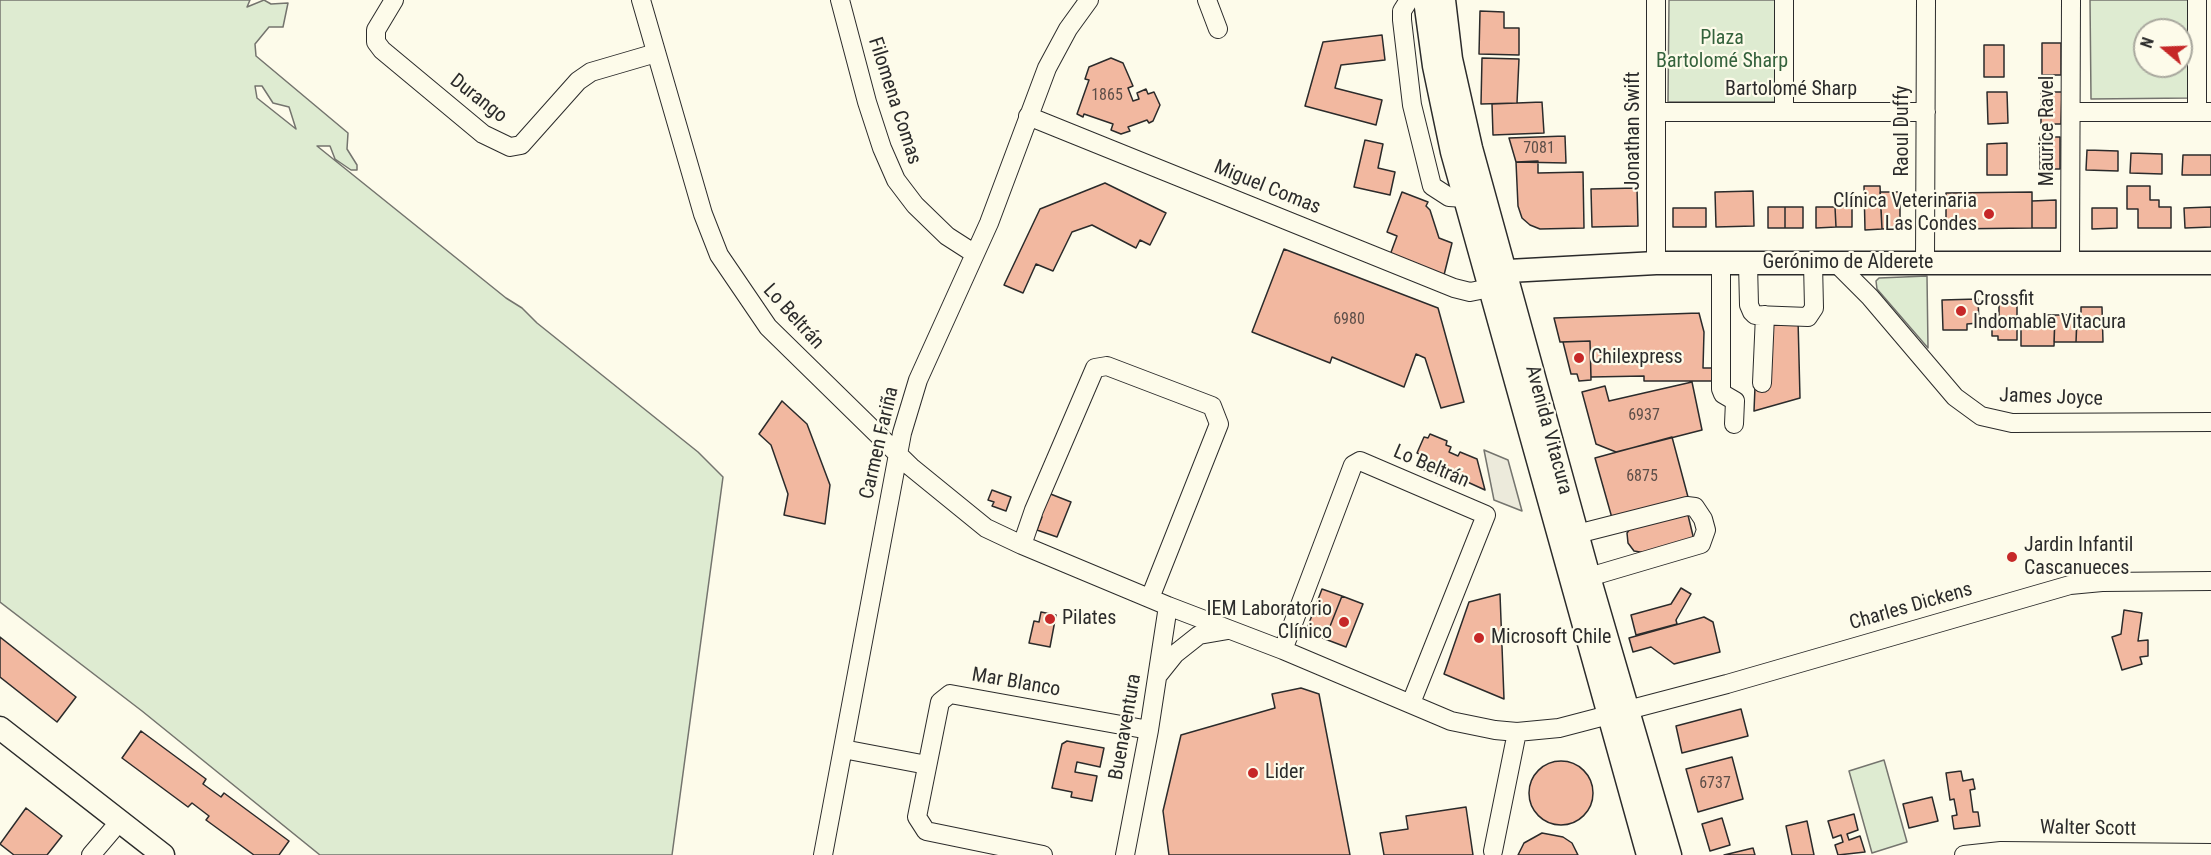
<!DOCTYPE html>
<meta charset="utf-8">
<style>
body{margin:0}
#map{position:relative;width:2211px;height:855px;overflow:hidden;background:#fdfbea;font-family:"Roboto Condensed",sans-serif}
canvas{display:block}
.north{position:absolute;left:2133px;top:18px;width:60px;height:60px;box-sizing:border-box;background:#fdfbea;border:2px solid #a9a89e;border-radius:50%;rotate:289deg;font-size:16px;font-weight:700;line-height:24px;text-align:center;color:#2b2b2b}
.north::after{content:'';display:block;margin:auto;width:21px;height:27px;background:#c62828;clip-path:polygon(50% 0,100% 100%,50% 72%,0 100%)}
</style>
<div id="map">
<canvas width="2211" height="855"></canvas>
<div class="north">N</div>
</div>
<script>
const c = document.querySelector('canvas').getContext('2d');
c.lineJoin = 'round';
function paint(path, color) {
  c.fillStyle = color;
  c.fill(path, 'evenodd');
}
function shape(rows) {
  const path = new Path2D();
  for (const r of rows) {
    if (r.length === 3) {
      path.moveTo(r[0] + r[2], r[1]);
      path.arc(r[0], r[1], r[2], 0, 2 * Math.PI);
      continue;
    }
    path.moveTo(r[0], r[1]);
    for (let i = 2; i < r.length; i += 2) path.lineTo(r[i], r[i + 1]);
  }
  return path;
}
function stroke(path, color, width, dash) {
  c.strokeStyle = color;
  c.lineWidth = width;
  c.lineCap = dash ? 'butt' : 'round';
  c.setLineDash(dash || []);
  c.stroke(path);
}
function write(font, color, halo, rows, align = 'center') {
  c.font = font + ' "Roboto Condensed",sans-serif';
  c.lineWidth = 4.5;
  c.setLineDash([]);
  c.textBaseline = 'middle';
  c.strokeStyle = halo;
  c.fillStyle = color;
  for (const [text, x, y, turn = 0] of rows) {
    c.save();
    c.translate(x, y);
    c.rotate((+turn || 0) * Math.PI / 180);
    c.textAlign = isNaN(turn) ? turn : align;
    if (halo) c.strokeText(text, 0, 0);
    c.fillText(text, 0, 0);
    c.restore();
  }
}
const green = shape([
 [0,0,250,0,247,7,264,0,271,4,288,3,283,27,269,27,255,44,256,56,348,133,347,149,357,165,357,170,351,170,335,159,330,146,317,146,506,298,522,308,537,323,698,452,723,477,672,855,320,855,142,711,0,602,0,0],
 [255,86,262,86,273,103,289,107,296,129,257,98,255,86],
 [1669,0,1776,0,1775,102,1668,102,1669,0],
 [2090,0,2189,0,2190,98,2091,99,2090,0],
 [2145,30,2181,30,2181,66,2145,66,2145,30],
 [1927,276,1928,348,1877,289,1876,281,1879,278,1927,276],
 [1884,760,1907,842,1872,853,1849,771,1884,760]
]);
const parking = shape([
 [1484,450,1508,460,1522,511,1494,500,1484,450]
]);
const building = shape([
 [1480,11,1504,12,1504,28,1519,28,1519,55,1479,54,1480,11],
 [1382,35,1385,60,1341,65,1335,88,1382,100,1376,125,1305,106,1323,42,1382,35],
 [2042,43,2061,43,2061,75,2042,75,2042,43],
 [1984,45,2004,45,2004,77,1984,77,1984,45],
 [1111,58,1123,63,1133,86,1128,88,1133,101,1139,99,1137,93,1146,89,1148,94,1154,92,1160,105,1153,121,1149,123,1147,120,1128,127,1130,131,1121,134,1111,130,1113,124,1084,114,1083,117,1077,114,1089,80,1085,79,1089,67,1111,58],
 [1482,58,1519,59,1517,103,1481,104,1482,58],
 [1987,92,2007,92,2008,123,1988,124,1987,92],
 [2041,92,2062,92,2061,124,2041,124,2041,92],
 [1542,102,1544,133,1493,135,1492,104,1542,102],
 [1565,136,1566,163,1516,162,1509,138,1565,136],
 [2040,137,2060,137,2060,169,2040,169,2040,137],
 [1365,140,1383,144,1378,168,1395,172,1390,195,1354,187,1365,140],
 [2007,143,2007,175,1987,175,1987,144,2007,143],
 [2087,150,2118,151,2118,171,2086,170,2087,150],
 [2131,153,2162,154,2162,174,2130,173,2131,153],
 [2183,155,2211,155,2211,175,2182,175,2183,155],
 [1538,161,1538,173,1583,172,1584,228,1540,229,1530,225,1522,218,1518,206,1516,162,1538,161],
 [1105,183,1166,213,1150,245,1140,240,1136,248,1092,225,1072,232,1053,271,1036,264,1023,293,1004,285,1040,209,1105,183],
 [1864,186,1880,186,1882,229,1865,230,1864,186],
 [2127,186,2150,186,2150,200,2159,200,2159,207,2171,207,2171,228,2138,228,2138,209,2127,209,2127,186],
 [1637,188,1638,226,1592,227,1591,189,1637,188],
 [1753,191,1754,226,1716,227,1715,192,1753,191],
 [1402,192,1428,202,1426,206,1430,210,1439,238,1452,243,1444,275,1390,255,1397,236,1387,232,1402,192],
 [1880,192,1900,192,1900,228,1882,229,1880,192],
 [2032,192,2032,228,1946,229,1946,193,2032,192],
 [2056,200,2056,228,2032,228,2032,201,2056,200],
 [1852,206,1852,227,1836,227,1835,207,1852,206],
 [1768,207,1785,207,1785,228,1768,228,1768,207],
 [1785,207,1803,207,1803,228,1785,228,1785,207],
 [1816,207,1835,207,1836,227,1816,228,1816,207],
 [2211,207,2211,227,2185,228,2184,208,2211,207],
 [1673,208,1706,208,1706,227,1673,227,1673,208],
 [2092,208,2117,208,2117,228,2092,229,2092,208],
 [1284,249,1438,308,1464,402,1441,408,1425,358,1416,354,1404,387,1332,357,1330,363,1252,332,1284,249],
 [1978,299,1979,323,1967,324,1967,330,1943,330,1942,300,1978,299],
 [1999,299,2017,299,2017,340,1998,340,1998,336,1992,336,1992,324,1999,324,1999,299],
 [2081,307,2102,307,2103,342,2076,342,2077,320,2081,320,2081,307],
 [1699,313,1704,332,1703,368,1712,368,1712,381,1644,381,1644,376,1591,377,1590,341,1560,342,1554,318,1699,313],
 [2045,315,2055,315,2054,346,2021,346,2021,320,2045,320,2045,315],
 [2055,315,2077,315,2076,342,2054,342,2055,315],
 [1798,319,1800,398,1754,411,1755,387,1773,320,1798,319],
 [1590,341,1591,380,1579,381,1577,374,1571,374,1563,342,1590,341],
 [1692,382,1702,430,1616,452,1596,444,1582,392,1605,386,1609,401,1692,382],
 [782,401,807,424,830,485,825,524,784,515,788,494,771,445,759,434,782,401],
 [1430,434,1447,441,1446,445,1451,447,1449,452,1458,456,1460,452,1477,459,1485,490,1441,470,1439,476,1420,468,1425,456,1417,453,1424,437,1428,438,1430,434],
 [1672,437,1688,497,1612,518,1595,458,1672,437],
 [992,490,1011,497,1006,511,992,506,994,502,988,500,992,490],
 [1048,493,1071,502,1057,537,1037,530,1042,517,1039,516,1048,493],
 [1687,511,1694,540,1646,553,1634,551,1628,543,1627,533,1633,525,1687,511],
 [1681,588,1691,594,1676,620,1677,624,1636,635,1631,615,1671,604,1681,588],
 [1322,589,1342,596,1325,639,1306,631,1322,589],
 [1500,594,1504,699,1444,674,1469,602,1500,594],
 [1342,596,1363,604,1346,647,1325,639,1342,596],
 [2124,610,2142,613,2138,641,2148,640,2148,656,2140,657,2142,664,2122,670,2112,637,2121,634,2124,610],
 [1041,612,1056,615,1050,647,1029,643,1034,621,1039,622,1041,612],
 [1704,617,1713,622,1720,652,1674,664,1651,647,1633,652,1629,638,1704,617],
 [0,637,76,697,57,722,0,677,0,637],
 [1301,688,1319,694,1350,855,1169,855,1163,811,1181,735,1275,708,1272,694,1301,688],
 [1741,709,1748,736,1682,753,1676,726,1741,709],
 [141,731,206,779,203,784,221,797,224,793,289,841,279,855,254,855,206,820,209,816,192,803,188,807,122,758,141,731],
 [1067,741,1104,748,1100,767,1077,762,1075,772,1097,776,1092,801,1071,797,1072,792,1052,788,1062,744,1067,741],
 [1732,757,1743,799,1698,812,1686,769,1732,757],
 [1561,793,32],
 [1961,771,1963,781,1973,779,1975,789,1970,790,1973,812,1978,812,1980,826,1954,829,1952,816,1957,815,1954,799,1950,800,1946,773,1961,771],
 [1932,797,1938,821,1909,828,1903,804,1932,797],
 [1466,807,1473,855,1384,855,1380,833,1408,829,1406,816,1466,807],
 [26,808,62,836,47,855,14,855,0,844,26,808],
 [1854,814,1858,830,1847,834,1849,840,1860,836,1865,852,1838,855,1835,845,1843,842,1841,835,1833,838,1828,821,1854,814],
 [1722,818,1730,845,1710,851,1702,824,1722,818],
 [1807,821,1814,855,1792,855,1786,826,1807,821],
 [1542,833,1563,837,1572,843,1578,855,1518,855,1524,843,1542,833],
 [1753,848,1755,855,1724,855,1753,848]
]);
const minor = shape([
 [394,0,376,30,376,42,382,50,483,134,510,147,521,145,578,81,591,72,656,53],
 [641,0,703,214,719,255,768,327,911,467,986,528,1022,545,1168,606,1283,650,1451,721,1495,730,1517,732,1559,728,1727,684,2070,585,2102,582,2211,581],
 [840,0,867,102,882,148,896,180,915,205,947,236,975,254],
 [1207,0,1218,29],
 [1409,0,1402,11,1402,20,1412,105,1432,186,1449,197,1465,198],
 [1784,0,1784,112],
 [1656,112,1926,112],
 [2071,112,2211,112],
 [2197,112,2197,0],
 [1028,116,1454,288,1470,292,1490,288],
 [1656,263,1656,0],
 [1721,263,1721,389,1723,394,1735,401,1734,424],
 [1748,263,1749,305,1752,312,1755,315,1808,317,1814,308,1813,263],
 [1836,263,1870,297,1955,397,1981,416,2012,423,2211,422],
 [1925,263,1926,0],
 [2070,263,2071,0],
 [1762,383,1765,315],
 [1577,534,1687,506,1695,507,1703,519,1706,530,1701,544,1589,577],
 [1022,545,1034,510,1095,368,1107,366,1212,406,1219,424,1150,598],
 [1283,650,1353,465,1360,461,1486,515,1411,703],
 [1159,674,1175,654,1199,635,1228,630],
 [843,749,927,765],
 [1493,851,1517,732],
 [91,855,120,821],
 [823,855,902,433,918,380,989,223,1047,68,1068,29,1089,0],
 [1043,855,926,831,917,817,940,702,950,694,1149,730],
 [1125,855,1149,730,1168,606],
 [1964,855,2001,851,2211,853]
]);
const major = shape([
 [1425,0,1434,66,1452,152,1648,855],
 [1444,0,1451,59,1471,148,1589,577,1670,855],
 [1490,272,1656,263,2211,263],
 [0,728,163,855]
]);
const markers = [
 [1989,214,6,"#c62828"],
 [1961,311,6,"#c62828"],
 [1579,358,6,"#c62828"],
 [2012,557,6,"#c62828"],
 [1050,619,6,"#c62828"],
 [1344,622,6,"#c62828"],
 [1479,638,6,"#c62828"],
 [1253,773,6,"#c62828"]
];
const numberNames = [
 ["1865",1107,96],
 ["7081",1539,149],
 ["6980",1349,320],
 ["6937",1644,416],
 ["6875",1642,477],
 ["6737",1715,784]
];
const parkNames = [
 ["Plaza",1722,39],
 ["Bartolomé Sharp",1722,62]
];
const streetNames = [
 ["Bartolomé Sharp",1791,90],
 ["Durango",478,99,38],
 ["Filomena Comas",894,101,72],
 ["Jonathan Swift",1634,131,-90],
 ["Raoul Duffy",1903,131,-90],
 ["Maurice Ravel",2048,131,-90],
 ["Miguel Comas",1267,188,22],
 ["Gerónimo de Alderete",1848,263],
 ["Lo Beltrán",793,317,48],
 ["James Joyce",2051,398,2],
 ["Avenida Vitacura",1548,430,75],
 ["Carmen Fariña",880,443,-77],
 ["Lo Beltrán",1431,467,23],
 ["Charles Dickens",1911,607,-16],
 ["Mar Blanco",1016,683,10],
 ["Buenaventura",1126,727,-80],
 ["Walter Scott",2088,829,1]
];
const poiNames = [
 ["Clínica Veterinaria",1977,202,"right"],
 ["Las Condes",1977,225,"right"],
 ["Crossfit",1973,300],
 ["Indomable Vitacura",1973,323],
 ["Chilexpress",1591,358],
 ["Jardin Infantil",2024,546],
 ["Cascanueces",2024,569],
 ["IEM Laboratorio",1332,610,"right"],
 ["Clínico",1332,633,"right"],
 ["Pilates",1062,619],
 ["Microsoft Chile",1491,638],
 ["Lider",1265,773]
];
paint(green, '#deebd1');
stroke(green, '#74746e', 1.5);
paint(parking, '#eceadb');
stroke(parking, '#74746e', 1.5);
paint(building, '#f2b8a0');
stroke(building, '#2b2b2b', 1.5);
stroke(minor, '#2b2b2b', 20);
stroke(major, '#2b2b2b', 25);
stroke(minor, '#fdfbea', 18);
stroke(major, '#fdfbea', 22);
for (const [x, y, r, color] of markers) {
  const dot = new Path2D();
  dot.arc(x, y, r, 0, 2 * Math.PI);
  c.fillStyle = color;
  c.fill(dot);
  stroke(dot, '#fdfbea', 2);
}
write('16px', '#5d4e48', null, numberNames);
write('20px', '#34623c', '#fdfbea', parkNames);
write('20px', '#2b2b2b', '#fdfbea', streetNames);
write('20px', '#2b2b2b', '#fdfbea', poiNames, 'left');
</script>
